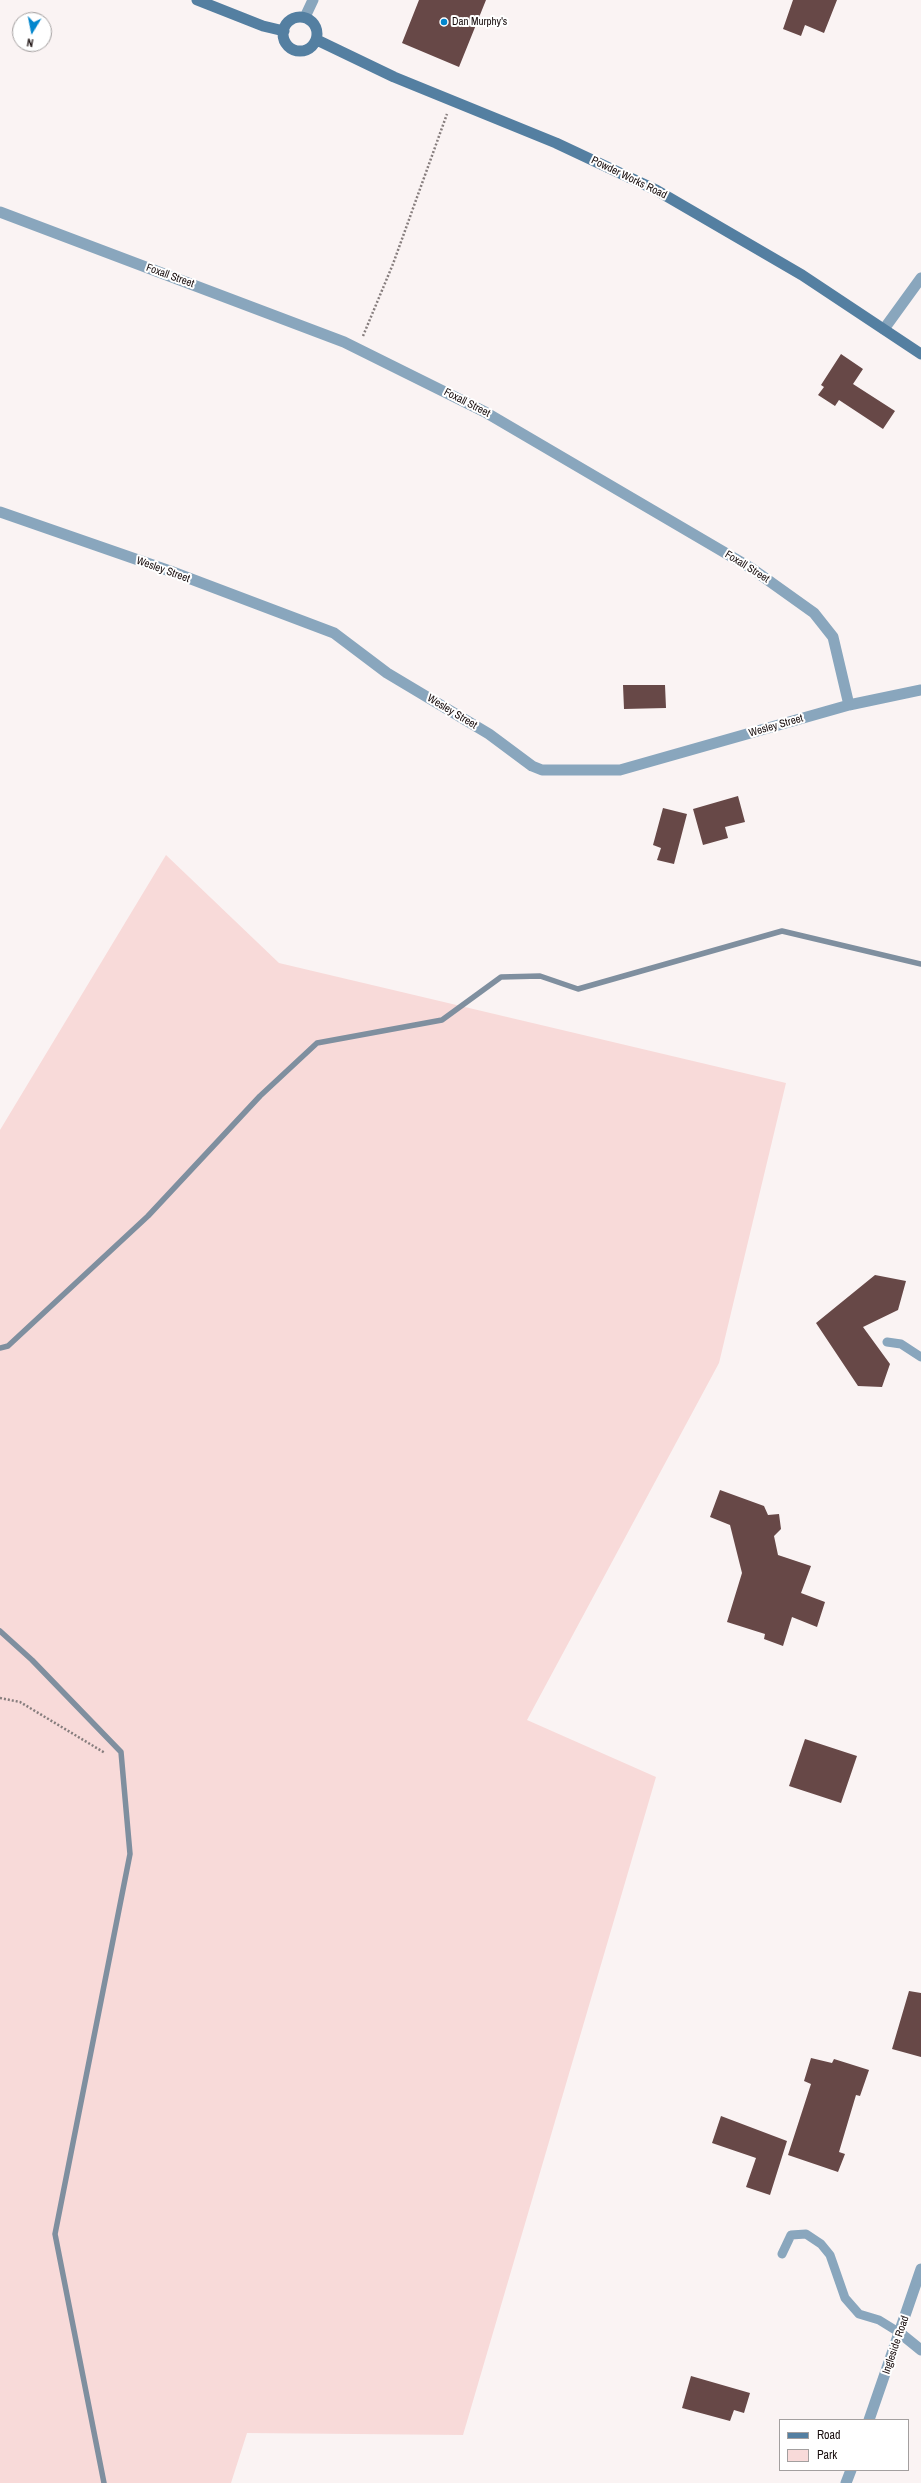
<!DOCTYPE html>
<style>
body{margin:0}
#map{position:relative;width:921px;height:2483px;overflow:hidden;background:#faf3f3;font-family:"Archivo Narrow",sans-serif}
canvas{display:block}
.legend{position:absolute;left:779px;top:2419px;width:130px;height:52px;box-sizing:border-box;background:#fff;border:1px solid #a39f9f;margin:0;padding:5px 7px;list-style:none;font-size:12px;color:#190e0e}
.legend li{display:flex;align-items:center;gap:8px;height:20px}
.legend b{width:20px;border:1px solid #a39f9f}
.north{position:absolute;left:12px;top:12px;width:40px;height:40px;box-sizing:border-box;background:#fff;border:1px solid #a39f9f;border-radius:50%;rotate:190deg;font-size:11px;font-weight:700;line-height:16px;text-align:center;color:#190e0e}
.north::after{content:'';display:block;margin:auto;width:14px;height:18px;background:#0286cd;clip-path:polygon(50% 0,100% 100%,50% 72%,0 100%)}
</style>
<div id="map">
<canvas width="921" height="2483"></canvas>
<ul class="legend">
<li><b style="height:5px;background:#547fa1"></b>Road</li>
<li><b style="height:11px;background:#f8dad9"></b>Park</li>
</ul>
<div class="north">N</div>
</div>
<script>
const c = document.querySelector('canvas').getContext('2d');
c.lineJoin = 'round';
function paint(path, color) {
  c.fillStyle = color;
  c.fill(path, 'evenodd');
}
function shape(rows) {
  const path = new Path2D();
  for (const r of rows) {
    if (r.length === 3) {
      path.moveTo(r[0] + r[2], r[1]);
      path.arc(r[0], r[1], r[2], 0, 2 * Math.PI);
      continue;
    }
    path.moveTo(r[0], r[1]);
    for (let i = 2; i < r.length; i += 2) path.lineTo(r[i], r[i + 1]);
  }
  return path;
}
function stroke(path, color, width, dash) {
  c.strokeStyle = color;
  c.lineWidth = width;
  c.lineCap = dash ? 'butt' : 'round';
  c.setLineDash(dash || []);
  c.stroke(path);
}
function write(font, color, halo, rows, align = 'center') {
  c.font = font + ' "Archivo Narrow",sans-serif';
  c.lineWidth = 4;
  c.setLineDash([]);
  c.textBaseline = 'middle';
  c.strokeStyle = halo;
  c.fillStyle = color;
  for (const [text, x, y, turn = 0] of rows) {
    c.save();
    c.translate(x, y);
    c.rotate((+turn || 0) * Math.PI / 180);
    c.textAlign = isNaN(turn) ? turn : align;
    if (halo) c.strokeText(text, 0, 0);
    c.fillText(text, 0, 0);
    c.restore();
  }
}
const green = shape([
 [166,855,279,963,786,1083,719,1363,527,1720,656,1777,463,2435,247,2433,231,2483,0,2483,0,1130]
]);
const stream = shape([
 [0,1348,8,1346,148,1216,260,1096,317,1043,442,1020,501,977,540,976,578,989,782,931,921,964],
 [0,1631,32,1660,121,1752,130,1854,55,2234,104,2483]
]);
const building = shape([
 [419,0,486,0,459,67,402,43],
 [793,0,837,0,824,33,805,25,801,36,783,29],
 [841,354,863,369,853,384,895,411,883,429,839,400,835,406,818,395,824,387,821,385],
 [623,685,665,685,666,708,624,709],
 [738,796,745,822,725,827,728,838,703,845,693,809],
 [663,808,687,814,674,864,657,860,661,848,653,845],
 [875,1275,906,1281,898,1310,863,1327,890,1364,882,1387,858,1386,816,1323],
 [720,1490,764,1506,768,1515,779,1514,781,1529,774,1536,778,1555,811,1566,801,1593,825,1602,817,1627,792,1617,783,1646,764,1639,765,1634,727,1622,742,1573,730,1525,710,1517],
 [805,1739,857,1756,841,1803,789,1786],
 [909,1991,921,1993,921,2057,892,2049],
 [811,2058,832,2063,834,2059,869,2070,860,2096,856,2095,839,2152,845,2154,838,2172,788,2155,811,2084,804,2081],
 [721,2116,787,2141,770,2195,746,2187,756,2158,712,2143],
 [691,2376,750,2393,744,2413,734,2410,730,2421,682,2408]
]);
const path = shape([
 [363,336,393,264,447,114],
 [0,1698,20,1702,105,1753]
]);
const service = shape([
 [887,1342,901,1344,921,1357],
 [782,2254,791,2235,806,2234,821,2244,830,2255,845,2298,859,2314,879,2320,900,2333]
]);
const minor = shape([
 [0,212,344,342,485,412,751,568,814,613,833,637,849,705],
 [0,512,170,571,334,633,387,673,489,734,532,766,542,770,620,770,849,705,921,690],
 [900,2333,921,2350],
 [869,2420,921,2269],
 [846,2483,851,2470]
]);
const tertiary = shape([
 [305,17,313,0],
 [884,329,921,278]
]);
const secondary = shape([
 [197,0,263,26,284,31],
 [300,34,17],
 [317,40,394,77,556,143,656,190,802,275,921,354]
]);
const markers = [
 [444,22,4,"#0286cd"]
];
const poiNames = [
 ["Dan Murphy's",452,22]
];
const streetNames = [
 ["Powder Works Road",629,178,26],
 ["Foxall Street",170,276,20],
 ["Foxall Street",467,403,27],
 ["Foxall Street",747,567,32],
 ["Wesley Street",163,570,20],
 ["Wesley Street",452,712,31],
 ["Wesley Street",776,726,-16],
 ["Ingleside Road",896,2345,-71]
];
paint(green, '#f8dad9');
stroke(stream, '#7f8f9f', 5.5);
paint(building, '#674847');
stroke(path, '#867d7d', 2.5, [2, 2]);
stroke(service, '#89a6bd', 9);
stroke(minor, '#89a6bd', 11);
stroke(tertiary, '#89a6bd', 11);
stroke(secondary, '#547fa1', 11);
for (const [x, y, r, color] of markers) {
  const dot = new Path2D();
  dot.arc(x, y, r, 0, 2 * Math.PI);
  c.fillStyle = color;
  c.fill(dot);
  stroke(dot, '#fff', 1.5);
}
write('11px', '#190e0e', '#fff', poiNames, 'left');
write('11px', '#190e0e', '#fff', streetNames);
</script>
